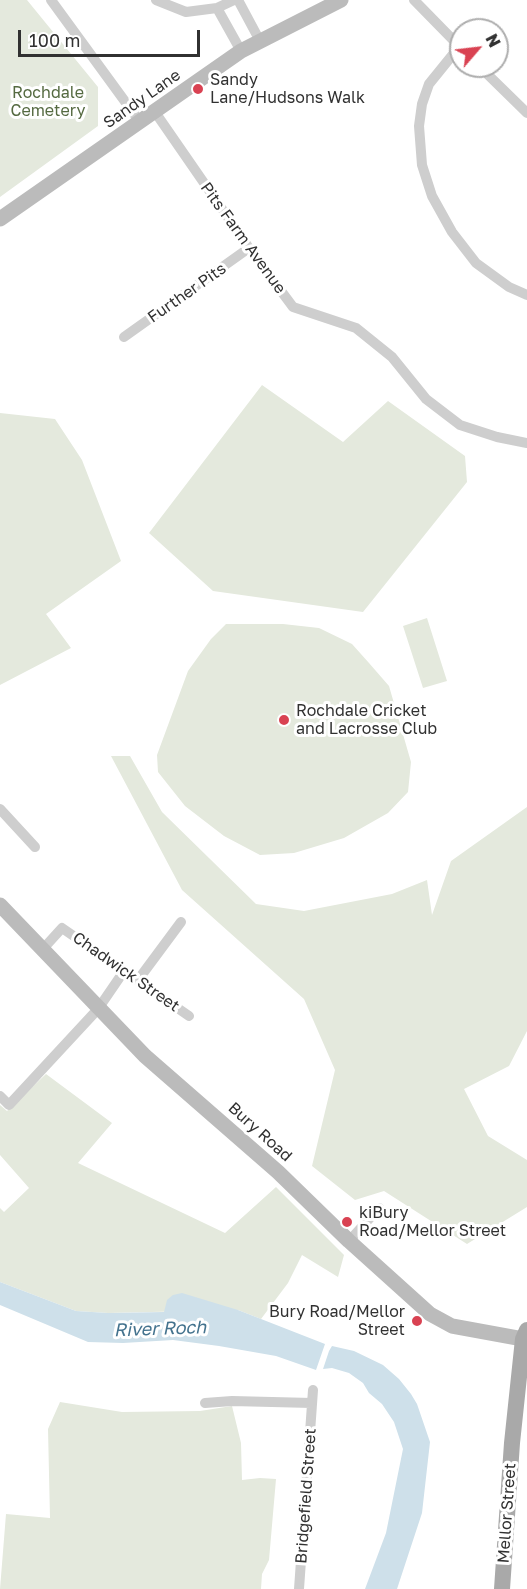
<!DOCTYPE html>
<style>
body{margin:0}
#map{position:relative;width:527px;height:1589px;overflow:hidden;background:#fff;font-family:"Golos Text",sans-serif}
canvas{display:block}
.north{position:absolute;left:449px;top:18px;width:60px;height:60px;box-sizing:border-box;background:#fff;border:2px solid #adadad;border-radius:50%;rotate:62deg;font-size:16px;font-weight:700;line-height:24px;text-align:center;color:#313131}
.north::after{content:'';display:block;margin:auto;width:21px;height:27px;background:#d94252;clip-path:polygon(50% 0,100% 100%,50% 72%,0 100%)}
.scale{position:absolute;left:18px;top:30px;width:182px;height:27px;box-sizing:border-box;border:3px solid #313131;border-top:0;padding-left:8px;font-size:18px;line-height:21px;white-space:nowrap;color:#313131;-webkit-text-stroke:4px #fff;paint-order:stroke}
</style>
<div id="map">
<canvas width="527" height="1589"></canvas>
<div class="north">N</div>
<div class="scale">100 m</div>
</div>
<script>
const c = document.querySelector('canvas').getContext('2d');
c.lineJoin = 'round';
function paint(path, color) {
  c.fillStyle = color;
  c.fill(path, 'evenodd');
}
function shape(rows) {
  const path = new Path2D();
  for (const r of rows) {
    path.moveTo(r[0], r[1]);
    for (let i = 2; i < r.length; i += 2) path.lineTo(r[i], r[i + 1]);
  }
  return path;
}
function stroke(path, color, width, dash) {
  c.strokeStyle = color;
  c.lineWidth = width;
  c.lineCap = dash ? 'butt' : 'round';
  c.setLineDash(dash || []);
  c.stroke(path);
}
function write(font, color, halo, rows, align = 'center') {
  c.font = font + ' "Golos Text",sans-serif';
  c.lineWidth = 6;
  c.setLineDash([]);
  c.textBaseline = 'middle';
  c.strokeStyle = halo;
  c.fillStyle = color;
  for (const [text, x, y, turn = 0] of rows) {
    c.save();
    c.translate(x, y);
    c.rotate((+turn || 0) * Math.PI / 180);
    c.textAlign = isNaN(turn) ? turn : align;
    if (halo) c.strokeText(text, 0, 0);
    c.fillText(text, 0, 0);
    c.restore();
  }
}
const green = shape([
 [0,0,27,0,98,87,98,126,0,197],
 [262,385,343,442,388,401,465,456,467,482,363,612,213,591,149,533],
 [0,413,55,419,82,460,121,561,46,614,71,648,0,685],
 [427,618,447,681,423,688,403,626],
 [226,624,283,624,319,628,352,644,369,663,389,686,411,762,408,792,388,813,344,838,294,853,260,855,224,836,185,806,158,772,157,755,188,671,211,639],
 [111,756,130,756,162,812,256,904,304,911,392,894,427,880,432,915,451,861,527,807,527,1031,509,1066,464,1089,488,1136,527,1160,527,1207,467,1244,384,1191,355,1200,312,1166,335,1070,304,999,182,890],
 [46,1074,112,1123,78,1163,225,1233,276,1187,344,1255,338,1277,302,1255,288,1283,261,1319,238,1310,108,1313,76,1311,0,1282,0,1208,4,1212,29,1188,0,1155,0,1105,7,1111],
 [60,1402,122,1412,200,1411,232,1406,241,1443,242,1480,260,1478,276,1479,269,1560,262,1574,261,1589,0,1589,6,1514,50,1518,48,1429]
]);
const water = shape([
 [0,1282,76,1311,108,1313,164,1312,167,1300,173,1295,182,1293,238,1310,325,1344,316,1370,276,1356,219,1346,173,1340,123,1343,88,1342,0,1305],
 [332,1346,354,1351,383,1365,399,1379,411,1394,417,1404,430,1442,422,1513,397,1589,365,1589,386,1533,403,1449,394,1422,382,1404,369,1393,363,1383,349,1373,332,1368,323,1369,329,1351]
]);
const minor = shape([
 [51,0,140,122],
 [156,0,186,12,217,8,234,0],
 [238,0,260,41],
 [414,0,461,48],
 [217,8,241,51],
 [459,47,429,84,422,104,419,126,422,165,432,196,452,232,476,263,509,287,527,295],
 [479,66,527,113],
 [155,112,249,248,293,307,356,328,392,357,426,399,460,425,497,437,527,443],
 [124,337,249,248],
 [0,809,35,847],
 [42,950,62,928,189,1016],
 [138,980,181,922],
 [0,1096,9,1105,98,1009,124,971],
 [349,1241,379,1208],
 [205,1403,232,1401,312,1403],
 [299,1589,313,1390]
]);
const secondary = shape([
 [0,219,241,51,341,0],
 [0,905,145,1056,278,1172,349,1241,430,1314,452,1326,523,1339]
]);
const primary = shape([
 [502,1589,512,1443,523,1339,527,1330]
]);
const markers = [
 [198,89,6,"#d94252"],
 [284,720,6,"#d94252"],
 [347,1222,6,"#d94252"],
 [417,1321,6,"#d94252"]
];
const poiNames = [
 ["Sandy",210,80],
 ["Lane/Hudsons Walk",210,98],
 ["Rochdale Cricket",296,711],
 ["and Lacrosse Club",296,729],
 ["kiBury",359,1213],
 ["Road/Mellor Street",359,1231],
 ["Bury Road/Mellor",405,1312,"right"],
 ["Street",405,1330,"right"]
];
const parkNames = [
 ["Rochdale",48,93],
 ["Cemetery",48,111]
];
const streetNames = [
 ["Sandy Lane",142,99,-35],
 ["Pits Farm Avenue",243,238,54],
 ["Further Pits",187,293,-35],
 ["Chadwick Street",126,972,35],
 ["Bury Road",260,1132,42],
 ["Bridgefield Street",306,1496,-86],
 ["Mellor Street",507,1513,-86]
];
const waterNames = [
 ["River Roch",160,1329,-2]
];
paint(green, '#e4e9dd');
paint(water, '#cee0ea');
stroke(minor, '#cecece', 10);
stroke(secondary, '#bbb', 15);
stroke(primary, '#a9a9a9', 16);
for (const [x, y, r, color] of markers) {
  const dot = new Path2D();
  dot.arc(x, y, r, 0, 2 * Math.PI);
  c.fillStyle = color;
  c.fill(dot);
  stroke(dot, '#fff', 2);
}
write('16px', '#313131', '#fff', poiNames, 'left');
write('16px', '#556a41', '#fff', parkNames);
write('16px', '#313131', '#fff', streetNames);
write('italic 18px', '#44738e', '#fff', waterNames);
</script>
